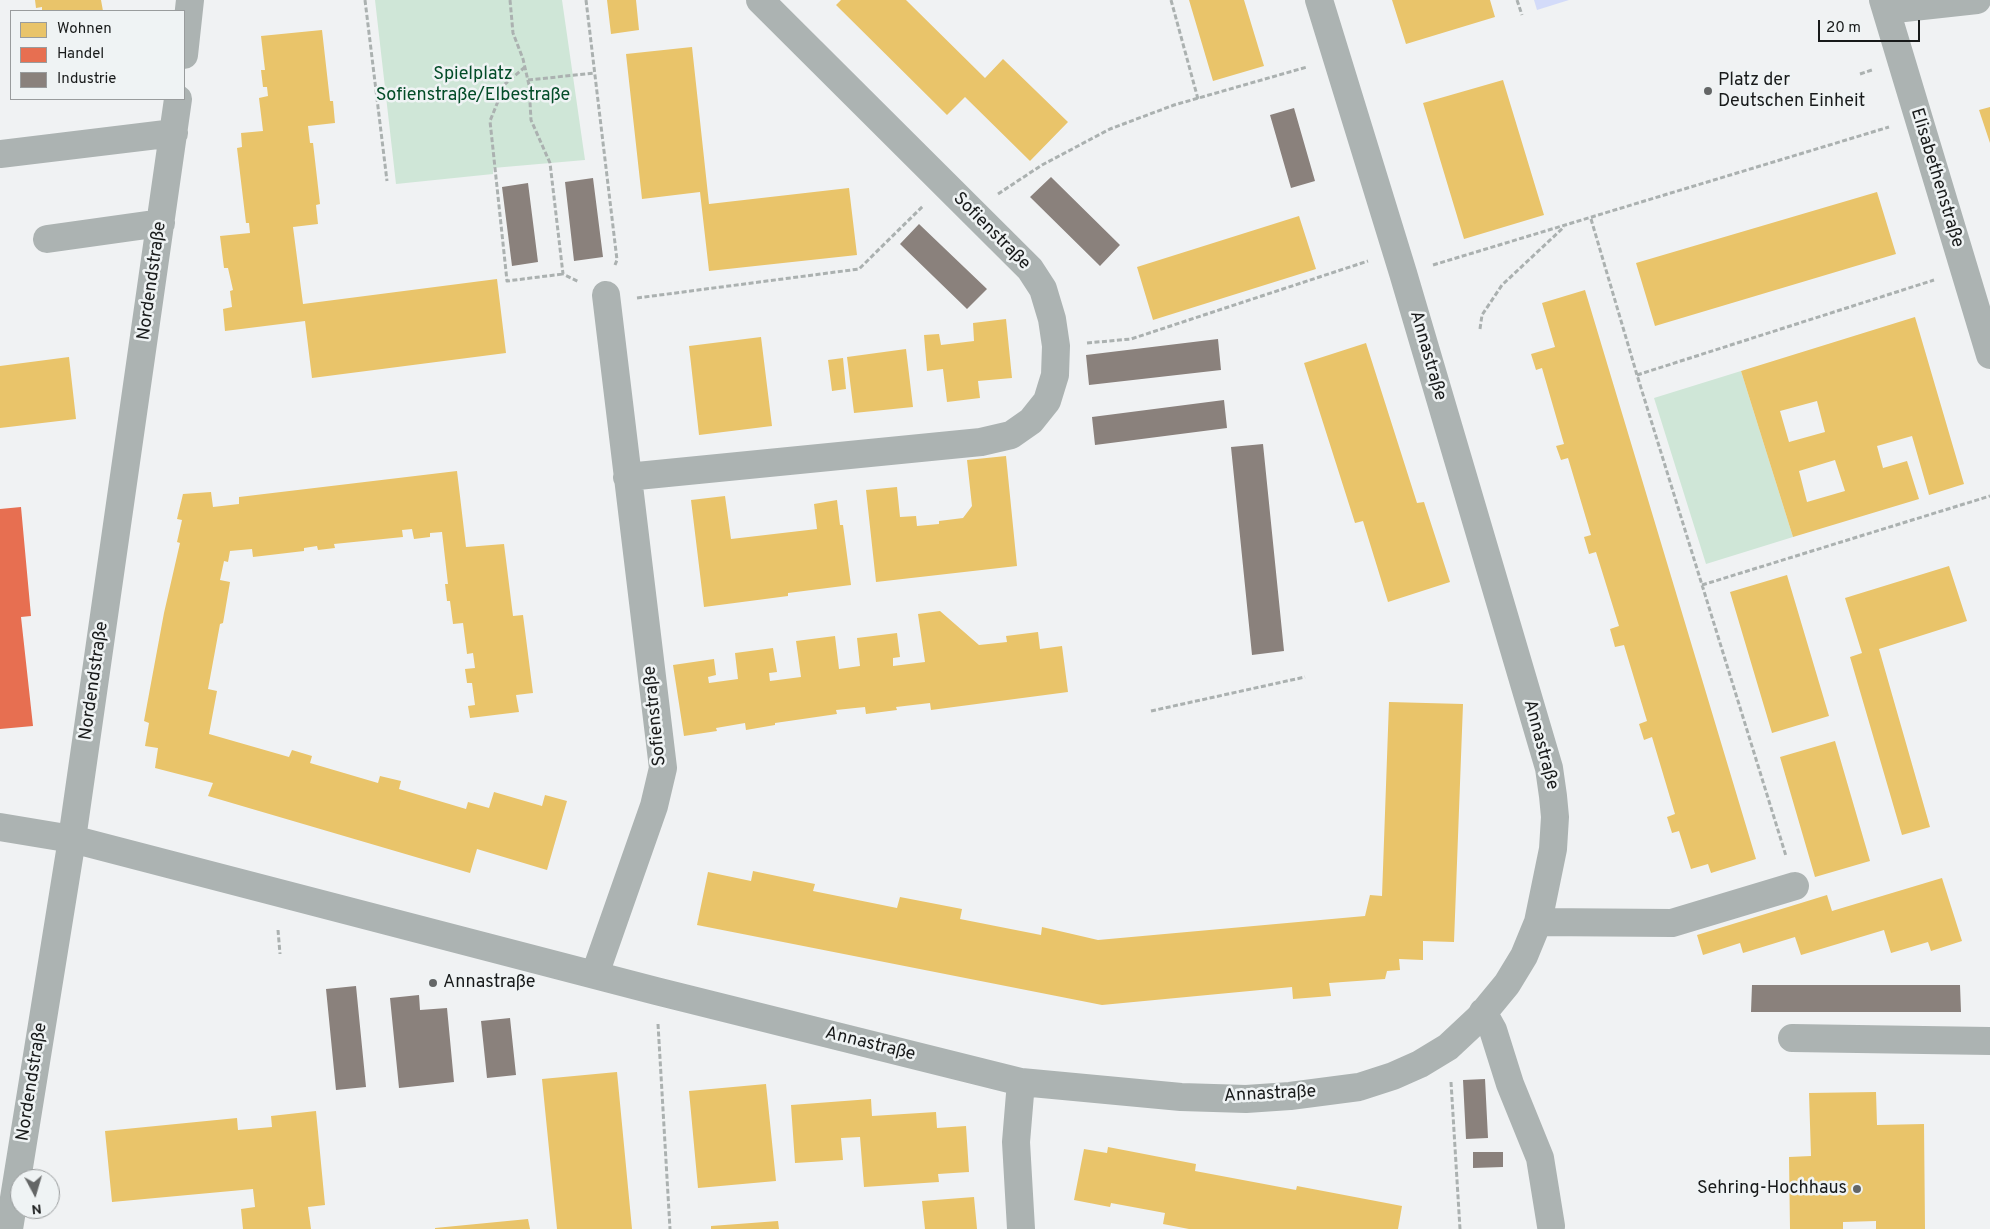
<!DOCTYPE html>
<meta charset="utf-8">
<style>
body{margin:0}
#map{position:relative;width:1990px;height:1229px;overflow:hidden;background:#f0f2f3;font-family:Overpass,sans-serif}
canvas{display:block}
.legend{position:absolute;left:10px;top:10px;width:175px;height:90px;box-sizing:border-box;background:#eff3f4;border:1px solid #999c9d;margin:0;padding:6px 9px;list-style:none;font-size:15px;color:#181a1a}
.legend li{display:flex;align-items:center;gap:10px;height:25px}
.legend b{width:25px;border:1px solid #999c9d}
.north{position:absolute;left:10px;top:1169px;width:50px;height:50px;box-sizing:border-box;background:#eff3f4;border:1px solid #999c9d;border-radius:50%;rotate:174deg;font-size:14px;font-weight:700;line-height:20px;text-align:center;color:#181a1a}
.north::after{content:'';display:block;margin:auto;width:18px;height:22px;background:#646666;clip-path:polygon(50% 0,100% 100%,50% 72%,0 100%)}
.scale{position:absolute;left:1818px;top:20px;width:102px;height:22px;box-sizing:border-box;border:2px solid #181a1a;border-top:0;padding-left:6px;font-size:15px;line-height:18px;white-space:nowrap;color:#181a1a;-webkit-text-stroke:4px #eff3f4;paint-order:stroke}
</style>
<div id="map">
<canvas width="1990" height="1229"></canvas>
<ul class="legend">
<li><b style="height:14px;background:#e9c46a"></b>Wohnen</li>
<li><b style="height:14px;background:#e76f51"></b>Handel</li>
<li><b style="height:14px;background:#8a817c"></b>Industrie</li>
</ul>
<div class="north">N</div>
<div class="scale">20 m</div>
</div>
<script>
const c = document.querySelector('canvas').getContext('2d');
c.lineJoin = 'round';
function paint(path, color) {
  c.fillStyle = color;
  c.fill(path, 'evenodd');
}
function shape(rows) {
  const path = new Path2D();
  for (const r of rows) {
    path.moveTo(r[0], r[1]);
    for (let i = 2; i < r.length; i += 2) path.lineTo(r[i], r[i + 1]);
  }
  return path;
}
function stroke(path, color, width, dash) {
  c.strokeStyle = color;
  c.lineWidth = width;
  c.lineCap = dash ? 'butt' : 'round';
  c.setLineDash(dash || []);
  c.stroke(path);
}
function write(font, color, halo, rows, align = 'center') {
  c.font = font + ' Overpass,sans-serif';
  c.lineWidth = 5;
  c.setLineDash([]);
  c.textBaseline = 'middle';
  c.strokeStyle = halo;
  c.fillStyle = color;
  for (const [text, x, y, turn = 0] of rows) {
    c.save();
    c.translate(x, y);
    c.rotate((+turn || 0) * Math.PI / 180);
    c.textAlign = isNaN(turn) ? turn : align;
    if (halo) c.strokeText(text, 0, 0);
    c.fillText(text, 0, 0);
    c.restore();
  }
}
const green = shape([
 [375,0,562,0,585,160,493,168,493,174,396,184],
 [1741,371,1793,537,1706,564,1654,398]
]);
const water = shape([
 [1534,0,1569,0,1537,10]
]);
const homes = shape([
 [35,0,101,0,103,11,42,11,42,7,36,8],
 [607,0,636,0,639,30,611,34],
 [841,0,906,0,985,78,1003,59,1068,122,1030,161,965,97,947,115,836,5],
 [1189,0,1244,0,1264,66,1213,81],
 [1392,0,1490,0,1495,17,1406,44],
 [322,30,330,101,333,101,335,123,308,126,310,143,313,143,320,204,316,205,318,224,293,227,303,304,497,279,506,353,312,378,305,321,225,331,223,309,232,307,230,291,233,290,228,268,224,268,220,236,250,233,249,223,246,223,237,148,242,147,241,133,263,131,259,98,268,96,267,87,263,87,261,70,265,70,261,36],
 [692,47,709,204,849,188,857,255,709,271,700,192,642,199,626,54],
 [1503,80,1544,215,1464,239,1423,103],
 [1990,107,1990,143,1979,110],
 [1877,192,1896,254,1655,326,1636,263],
 [1299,216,1316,269,1153,320,1137,267],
 [1585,290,1756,859,1711,873,1708,864,1691,869,1679,831,1672,833,1667,817,1675,814,1652,737,1644,740,1639,724,1647,721,1624,645,1615,647,1610,629,1619,626,1596,552,1589,554,1584,537,1591,535,1568,458,1561,460,1556,446,1564,444,1542,368,1536,370,1531,354,1555,347,1542,303],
 [1915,317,1964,484,1929,495,1912,436,1877,446,1883,468,1907,461,1919,499,1793,537,1741,371],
 [1817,401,1825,432,1789,442,1780,411],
 [1835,460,1845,491,1807,502,1799,471],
 [1006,319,1012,378,978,381,980,398,947,402,943,369,927,371,924,335,939,334,941,345,974,341,973,323],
 [761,337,772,426,699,435,689,346],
 [1366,343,1417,503,1424,502,1450,582,1388,602,1363,521,1355,523,1304,363],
 [906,349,913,407,854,413,847,357],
 [69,357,76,419,0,428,0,366],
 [843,358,846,389,832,391,828,360],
 [1006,456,1017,566,876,582,866,490,897,487,900,517,916,516,917,526,939,524,939,521,963,518,972,506,967,460],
 [457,471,466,547,504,544,513,616,523,615,533,693,516,695,519,712,470,718,468,706,475,705,472,683,467,683,465,669,475,668,473,653,467,654,463,623,453,624,450,601,447,601,445,584,448,584,442,532,430,533,430,537,414,539,412,529,402,530,403,537,334,544,335,548,318,550,317,546,304,548,304,551,253,557,252,549,230,551,228,562,224,561,220,580,230,582,223,623,220,624,208,689,217,691,209,734,289,757,292,750,312,756,310,763,378,783,380,776,401,781,399,789,466,809,468,802,489,808,494,792,542,806,545,795,567,801,547,870,477,849,470,873,208,796,213,783,155,768,158,748,145,746,149,723,144,721,164,613,180,543,177,542,182,520,177,519,183,494,211,492,213,507,239,504,239,497],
 [725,496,731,539,817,529,814,504,837,500,840,525,843,525,851,585,788,593,788,596,704,607,691,500],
 [1949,566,1967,621,1879,649,1930,827,1902,835,1850,657,1862,653,1845,598],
 [1787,575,1829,716,1772,733,1730,592],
 [940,611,979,645,1007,642,1006,636,1038,632,1040,649,1062,646,1068,692,931,710,930,703,896,707,897,710,866,714,865,707,836,710,837,714,775,723,775,725,746,730,745,723,716,728,717,731,684,736,673,665,714,659,716,675,708,677,709,683,738,679,735,653,773,648,777,672,769,673,770,681,801,677,796,641,835,636,839,669,860,666,857,638,897,633,900,657,893,658,893,666,925,662,918,614],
 [1389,702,1463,704,1454,942,1423,941,1423,960,1399,959,1400,970,1387,971,1385,979,1329,983,1331,996,1293,999,1292,987,1102,1005,697,925,708,872,751,881,753,871,815,884,813,891,897,908,900,897,962,909,960,919,1041,935,1042,927,1098,940,1365,916,1370,895,1382,896],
 [1835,741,1870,861,1815,877,1780,757],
 [1942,878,1962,941,1931,951,1928,942,1891,953,1884,930,1801,955,1795,937,1743,953,1740,943,1703,955,1697,935,1827,895,1832,911],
 [617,1072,632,1229,557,1229,542,1079],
 [766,1084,776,1181,698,1188,689,1091],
 [1876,1092,1877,1125,1924,1124,1925,1229,1876,1229,1876,1221,1843,1222,1843,1229,1790,1229,1789,1157,1811,1156,1809,1093],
 [871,1099,872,1116,936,1112,937,1128,966,1126,969,1172,938,1174,939,1182,864,1187,860,1137,841,1138,843,1160,795,1163,791,1105],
 [316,1111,325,1205,308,1207,311,1229,243,1229,241,1209,255,1207,253,1189,112,1202,105,1131,237,1118,238,1130,272,1127,271,1116],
 [1108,1147,1196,1164,1195,1171,1296,1190,1297,1186,1402,1206,1398,1229,1189,1229,1163,1224,1165,1213,1111,1203,1110,1207,1074,1200,1084,1149,1107,1153],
 [974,1197,977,1229,925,1229,922,1201],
 [528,1219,530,1229,435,1229,435,1228],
 [778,1221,779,1229,711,1229,711,1226]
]);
const shops = shape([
 [21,507,31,616,21,617,33,726,0,729,0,509]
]);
const industry = shape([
 [1294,108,1315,181,1291,188,1270,115],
 [1051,177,1120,245,1100,266,1030,197],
 [593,178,603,257,574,261,565,182],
 [528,183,538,262,512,266,502,187],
 [919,224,987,289,967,309,900,244],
 [1218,339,1221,370,1089,385,1086,355],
 [1224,400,1227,428,1095,445,1092,417],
 [1263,444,1284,651,1252,655,1231,447],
 [1752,985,1960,985,1961,1012,1751,1012],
 [356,986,366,1087,336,1090,326,989],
 [419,995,420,1010,447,1008,454,1082,399,1088,390,998],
 [510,1018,516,1075,487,1078,481,1021],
 [1485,1079,1488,1138,1466,1139,1463,1080],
 [1473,1152,1503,1152,1503,1167,1473,1168]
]);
const path = shape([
 [365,0,387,181],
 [510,0,513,33,523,59,529,85,531,120,550,163,563,274,579,282],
 [586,0,617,260,615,265],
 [1171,0,1198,99],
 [1517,0,1522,15],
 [525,67,505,84,490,121,507,281,563,274],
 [1860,74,1872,70],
 [528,80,595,73],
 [998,194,1042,165,1110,129,1174,105,1307,67],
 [1591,219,1637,375,1786,856],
 [1433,265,1889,127],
 [637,298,859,269,923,206],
 [1480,329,1482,315,1502,285,1564,227],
 [1087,343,1131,339,1368,261],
 [1637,375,1934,280],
 [1702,585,1990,496],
 [1151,711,1305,677],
 [278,930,280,954],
 [658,1024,670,1229],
 [1451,1082,1460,1229]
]);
const minor = shape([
 [1883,0,1990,355],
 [1886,10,1977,0],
 [184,55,190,0],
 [0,154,174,133],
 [47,239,161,223],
 [627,477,981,442,1011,435,1031,421,1047,401,1055,375,1056,346,1052,319,1043,289,1030,269,760,0],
 [0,827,72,839,656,991,1021,1082,1181,1097,1246,1099,1290,1096,1359,1087,1393,1076,1420,1064,1448,1047,1479,1018,1507,984,1524,956,1538,922,1553,849,1555,817,1553,796,1549,768,1403,273,1319,0],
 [1538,922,1672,923,1795,886],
 [595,974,654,806,663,768,606,295],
 [1483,1012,1493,1030,1510,1084,1540,1158,1551,1226],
 [1792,1038,1990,1041],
 [9,1229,72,839,178,99],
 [1021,1229,1016,1142,1021,1082]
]);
const markers = [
 [1708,91,5,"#646666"],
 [433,983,5,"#646666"],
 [1857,1189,5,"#646666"]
];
const parkNames = [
 ["Spielplatz",473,75],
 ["Sofienstraße/Elbestraße",473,96]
];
const poiNames = [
 ["Platz der",1718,81],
 ["Deutschen Einheit",1718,102],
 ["Annastraße",443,983],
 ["Sehring-Hochhaus",1847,1189,"right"]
];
const streetNames = [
 ["Elisabethenstraße",1936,178,73],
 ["Sofienstraße",991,232,45],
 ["Nordendstraße",153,281,-82],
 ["Annastraße",1427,356,74],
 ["Nordendstraße",95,681,-82],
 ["Sofienstraße",656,716,-96],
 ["Annastraße",1540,745,75],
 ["Annastraße",870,1045,14],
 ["Nordendstraße",33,1082,-81],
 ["Annastraße",1270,1095,-3]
];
paint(green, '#cfe6d7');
paint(water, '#d3dbf9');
paint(homes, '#e9c46a');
paint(shops, '#e76f51');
paint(industry, '#8a817c');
stroke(path, '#abb1b0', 3, [5, 2.5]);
stroke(minor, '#acb3b2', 28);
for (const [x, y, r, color] of markers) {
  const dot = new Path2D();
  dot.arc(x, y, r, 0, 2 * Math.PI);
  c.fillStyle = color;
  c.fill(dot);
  stroke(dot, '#eff3f4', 2);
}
write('18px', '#034c28', '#eff3f4', parkNames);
write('18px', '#181a1a', '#eff3f4', poiNames, 'left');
write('18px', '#181a1a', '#eff3f4', streetNames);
</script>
